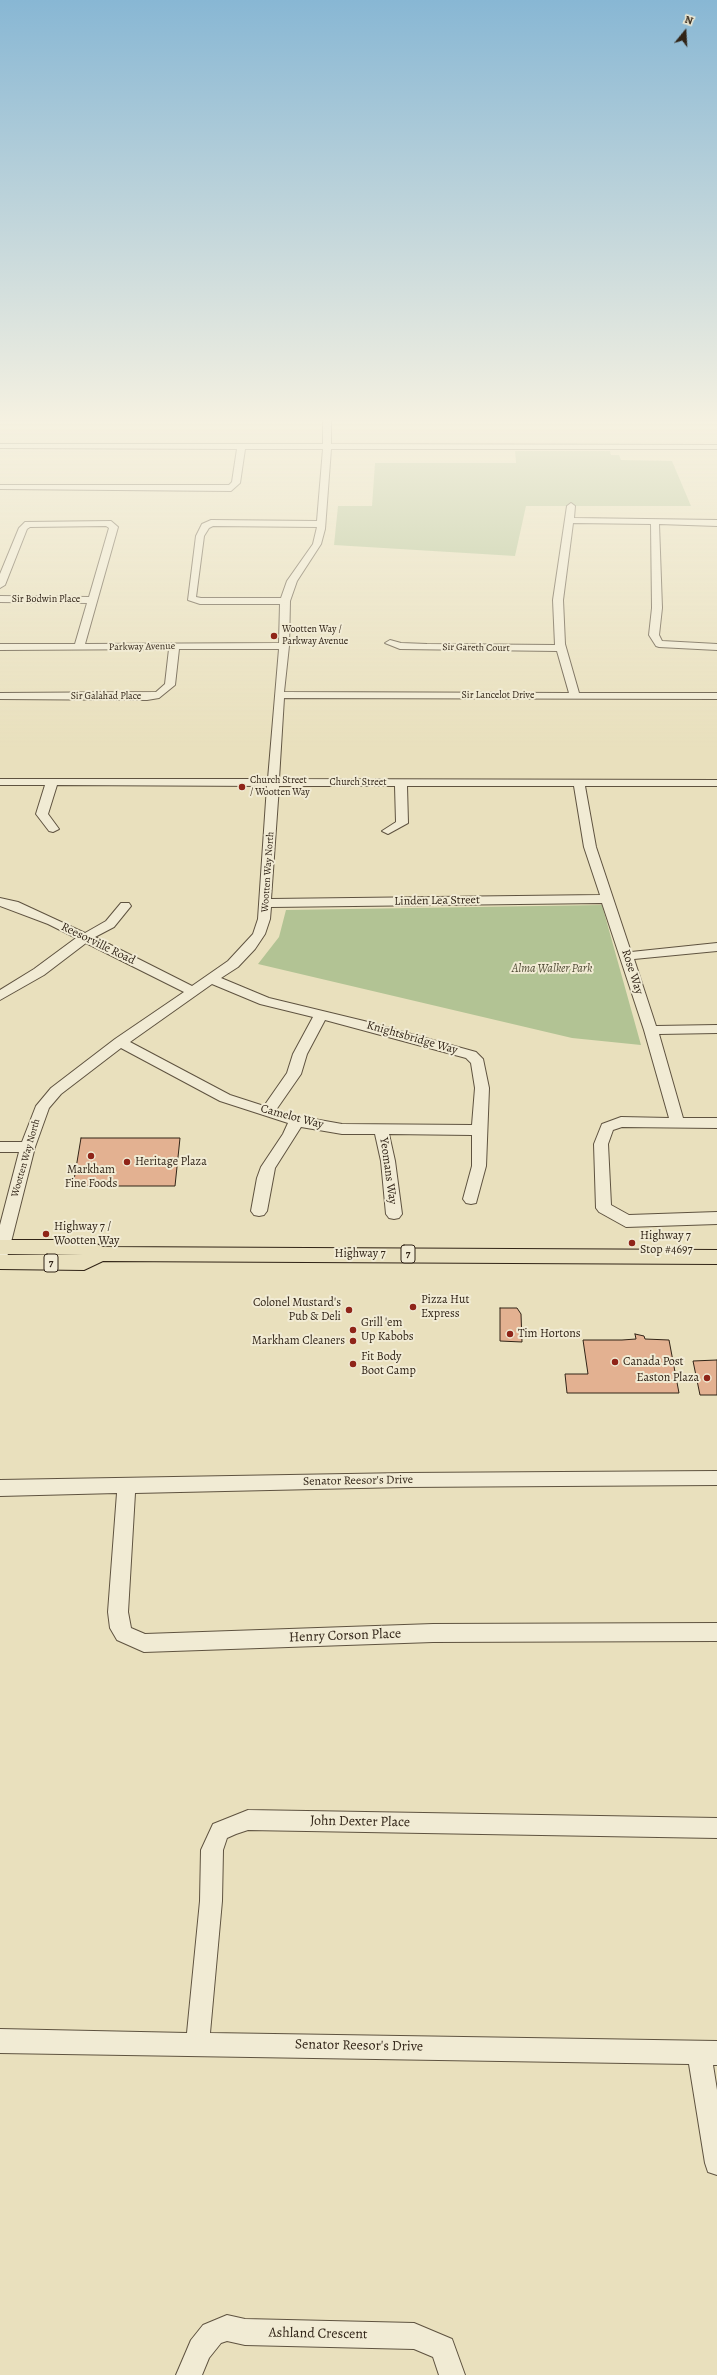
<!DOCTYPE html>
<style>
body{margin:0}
#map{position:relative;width:717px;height:2375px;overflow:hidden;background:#e9e0bd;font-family:Alegreya,serif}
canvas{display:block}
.north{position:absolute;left:665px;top:12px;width:40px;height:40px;-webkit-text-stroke:3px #f1ebd4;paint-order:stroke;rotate:18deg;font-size:11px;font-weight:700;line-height:16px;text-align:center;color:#312417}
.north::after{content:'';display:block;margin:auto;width:14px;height:18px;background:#312417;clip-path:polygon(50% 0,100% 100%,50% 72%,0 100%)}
</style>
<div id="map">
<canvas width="717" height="2375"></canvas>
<div class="north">N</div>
</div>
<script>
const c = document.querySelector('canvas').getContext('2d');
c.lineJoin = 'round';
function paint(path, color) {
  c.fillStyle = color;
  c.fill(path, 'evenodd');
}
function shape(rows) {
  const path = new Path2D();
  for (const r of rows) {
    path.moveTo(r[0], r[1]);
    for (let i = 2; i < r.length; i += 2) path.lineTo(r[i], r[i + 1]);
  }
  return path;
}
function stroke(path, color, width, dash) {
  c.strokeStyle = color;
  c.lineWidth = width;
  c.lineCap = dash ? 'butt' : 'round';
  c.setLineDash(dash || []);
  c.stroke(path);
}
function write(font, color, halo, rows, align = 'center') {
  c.font = font + ' Alegreya,serif';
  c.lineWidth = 4;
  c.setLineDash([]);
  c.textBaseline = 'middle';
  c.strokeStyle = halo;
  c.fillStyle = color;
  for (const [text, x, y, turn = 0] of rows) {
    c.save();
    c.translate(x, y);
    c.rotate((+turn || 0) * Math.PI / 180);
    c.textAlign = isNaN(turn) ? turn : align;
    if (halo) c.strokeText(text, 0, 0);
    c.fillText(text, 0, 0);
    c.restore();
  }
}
const green = shape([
 [515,451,610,451,611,455,619,455,621,460,672,461,691,506,526,506,515,556,334,545,338,506,372,506,375,463,516,463],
 [602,905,641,1045,572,1038,258,964,279,937,286,910]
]);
const building = shape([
 [81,1138,180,1138,175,1186,73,1186,81,1138],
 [500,1308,517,1308,521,1314,522,1342,500,1341,500,1308],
 [635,1334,644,1336,645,1339,669,1340,679,1393,567,1393,565,1374,588,1374,583,1340,622,1340,636,1339,635,1334],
 [717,1360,717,1395,700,1395,693,1361,717,1360]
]);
const minor = shape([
 [323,418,331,418,331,444,717,445,717,449,331,449,325,529,321,544,297,581,290,601,289,646,284,692,569,693,557,651,400,649,385,643,390,640,401,643,427,644,555,645,553,600,567,506,571,503,575,506,574,518,717,520,717,526,659,524,662,608,659,635,662,641,717,644,717,650,659,647,656,646,649,635,652,608,651,524,573,523,563,600,565,644,579,693,717,693,717,699,284,698,279,779,717,780,717,786,585,786,596,847,631,952,717,943,717,951,634,959,656,1026,717,1025,717,1033,659,1034,683,1118,717,1118,717,1128,622,1127,613,1130,608,1144,611,1205,629,1215,717,1212,717,1224,626,1227,599,1212,596,1208,594,1144,602,1124,621,1117,669,1118,644,1030,602,903,271,907,270,919,265,934,255,949,238,967,221,978,269,998,364,1021,476,1052,483,1059,489,1088,486,1166,476,1203,471,1204,466,1203,463,1199,472,1166,472,1135,389,1134,395,1161,402,1214,399,1218,394,1219,389,1218,386,1214,381,1161,375,1134,342,1134,301,1127,275,1168,267,1211,264,1215,259,1216,254,1215,251,1211,257,1178,261,1167,283,1134,288,1123,220,1101,121,1048,61,1094,49,1108,35,1147,8,1254,6,1258,0,1260,0,1225,19,1152,0,1152,0,1142,22,1142,36,1106,51,1088,115,1039,184,992,86,943,44,975,0,1000,0,990,34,969,76,938,48,924,0,906,0,898,18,902,85,933,106,921,121,903,129,903,131,906,114,927,95,937,192,986,228,961,253,934,258,919,267,786,57,785,48,814,59,829,53,832,49,831,36,814,45,785,0,785,0,779,268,779,279,649,179,649,175,685,159,698,147,700,0,699,0,693,156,692,165,684,169,649,0,650,0,644,75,644,87,603,0,602,0,596,89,597,109,528,106,526,30,527,27,529,5,585,0,588,0,574,19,528,25,522,111,521,118,527,85,644,279,643,280,604,200,604,188,600,196,536,202,524,211,520,317,521,323,449,245,449,240,483,231,491,0,489,0,485,229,485,232,482,237,449,0,448,0,444,323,444,323,418],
 [213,526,317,527,313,544,287,581,281,598,201,598,196,597,204,536,209,528,213,526],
 [279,786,395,786,396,822,382,831,388,834,408,823,407,786,574,786,584,847,600,895,271,899,279,786],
 [212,984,260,1004,313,1017,293,1054,287,1073,264,1106,230,1095,130,1042,212,984],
 [325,1020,466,1058,471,1063,475,1088,472,1125,342,1124,297,1116,276,1110,301,1074,307,1054,325,1020],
 [415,418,440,418,436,420,419,420,415,418],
 [592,418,695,418,691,420,596,420,592,418],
 [717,1471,717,1485,405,1487,135,1493,128,1612,131,1628,145,1634,433,1624,717,1623,717,1641,433,1642,144,1652,117,1640,110,1628,108,1612,117,1493,0,1496,0,1480,405,1473,717,1471],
 [248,1810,717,1818,717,1838,248,1830,236,1834,227,1838,223,1850,222,1901,210,2033,717,2041,717,2065,713,2065,717,2090,717,2175,708,2172,705,2163,689,2064,0,2053,0,2029,187,2033,200,1901,201,1850,213,1824,248,1810],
 [227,2315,245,2319,414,2323,452,2339,465,2375,439,2375,433,2357,414,2349,245,2345,227,2341,221,2343,209,2358,202,2375,176,2375,191,2340,203,2325,227,2315]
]);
const major = shape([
 [0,1240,88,1240,103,1247,717,1250,717,1264,103,1261,84,1270,0,1269,0,1255,83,1254,0,1254,0,1240]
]);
const markers = [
 [274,636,4,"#8f2418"],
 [242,787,4,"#8f2418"],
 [91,1156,4,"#8f2418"],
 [127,1162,4,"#8f2418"],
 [46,1234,4,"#8f2418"],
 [632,1243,4,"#8f2418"],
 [413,1307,4,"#8f2418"],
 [349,1310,4,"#8f2418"],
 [353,1330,4,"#8f2418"],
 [510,1334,4,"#8f2418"],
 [353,1341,4,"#8f2418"],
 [615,1362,4,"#8f2418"],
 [353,1364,4,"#8f2418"],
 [707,1378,4,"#8f2418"]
];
const farStreetnames = [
 ["Sir Bodwin Place",46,600],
 ["Parkway Avenue",142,647,-1],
 ["Sir Gareth Court",476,648,1],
 ["Sir Lancelot Drive",498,696],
 ["Sir Galahad Place",106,697],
 ["Church Street",358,783],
 ["Wootten Way North",268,872,-86],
 ["Wootten Way North",26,1158,-74]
];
const farPoinames = [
 ["Wootten Way /",282,630],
 ["Parkway Avenue",282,642],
 ["Church Street",250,781],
 ["/ Wootten Way",250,793]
];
const shields = [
 [408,1254,14],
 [51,1263,14]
];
const shieldNames = [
 ["7",408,1254],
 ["7",51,1263]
];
const streetNames = [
 ["Linden Lea Street",437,901,-1],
 ["Reesorville Road",98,944,26],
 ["Rose Way",632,972,72],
 ["Knightsbridge Way",412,1038,16],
 ["Camelot Way",292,1117,15],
 ["Yeomans Way",388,1171,82],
 ["Highway 7",360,1254],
 ["Senator Reesor's Drive",358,1481,-1]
];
const parkNames = [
 ["Alma Walker Park",552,969]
];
const poiNames = [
 ["Heritage Plaza",135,1162],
 ["Markham",91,1170,"center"],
 ["Fine Foods",91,1184,"center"],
 ["Highway 7 /",54,1227],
 ["Wootten Way",54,1241],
 ["Highway 7",640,1236],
 ["Stop #4697",640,1250],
 ["Pizza Hut",421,1300],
 ["Express",421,1314],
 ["Colonel Mustard's",341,1303,"right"],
 ["Pub & Deli",341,1317,"right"],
 ["Grill 'em",361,1323],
 ["Up Kabobs",361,1337],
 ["Tim Hortons",518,1334],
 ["Markham Cleaners",345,1341,"right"],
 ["Fit Body",361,1357],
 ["Boot Camp",361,1371],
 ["Canada Post",623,1362],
 ["Easton Plaza",699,1378,"right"]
];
const nearStreetnames = [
 ["Henry Corson Place",345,1636,-2],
 ["John Dexter Place",360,1822,1],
 ["Senator Reesor's Drive",359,2046,1],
 ["Ashland Crescent",318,2334,1]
];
paint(green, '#b2c394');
paint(building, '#e3b191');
stroke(building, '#312417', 1);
stroke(minor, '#5f5340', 2);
stroke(major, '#312417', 2);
paint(minor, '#f1ebd4');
paint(major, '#e9e0bd');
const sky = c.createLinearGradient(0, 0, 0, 750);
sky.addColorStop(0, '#88b7d4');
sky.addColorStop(0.56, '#f5f1e1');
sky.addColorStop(1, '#f5f1e100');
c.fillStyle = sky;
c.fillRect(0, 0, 717, 750);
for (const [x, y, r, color] of markers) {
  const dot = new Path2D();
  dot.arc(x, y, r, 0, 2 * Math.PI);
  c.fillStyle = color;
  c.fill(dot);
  stroke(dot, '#f1ebd4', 1.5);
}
write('10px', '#312417', '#f1ebd4', farStreetnames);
write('10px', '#312417', '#f1ebd4', farPoinames, 'left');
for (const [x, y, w] of shields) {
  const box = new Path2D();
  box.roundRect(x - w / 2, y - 9, w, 18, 3);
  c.fillStyle = '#f1ebd4';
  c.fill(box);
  stroke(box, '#312417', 1);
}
write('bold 11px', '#312417', null, shieldNames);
write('12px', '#312417', '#f1ebd4', streetNames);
write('italic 12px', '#514c36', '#f1ebd4', parkNames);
write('12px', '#312417', '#f1ebd4', poiNames, 'left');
write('14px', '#312417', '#f1ebd4', nearStreetnames);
</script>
